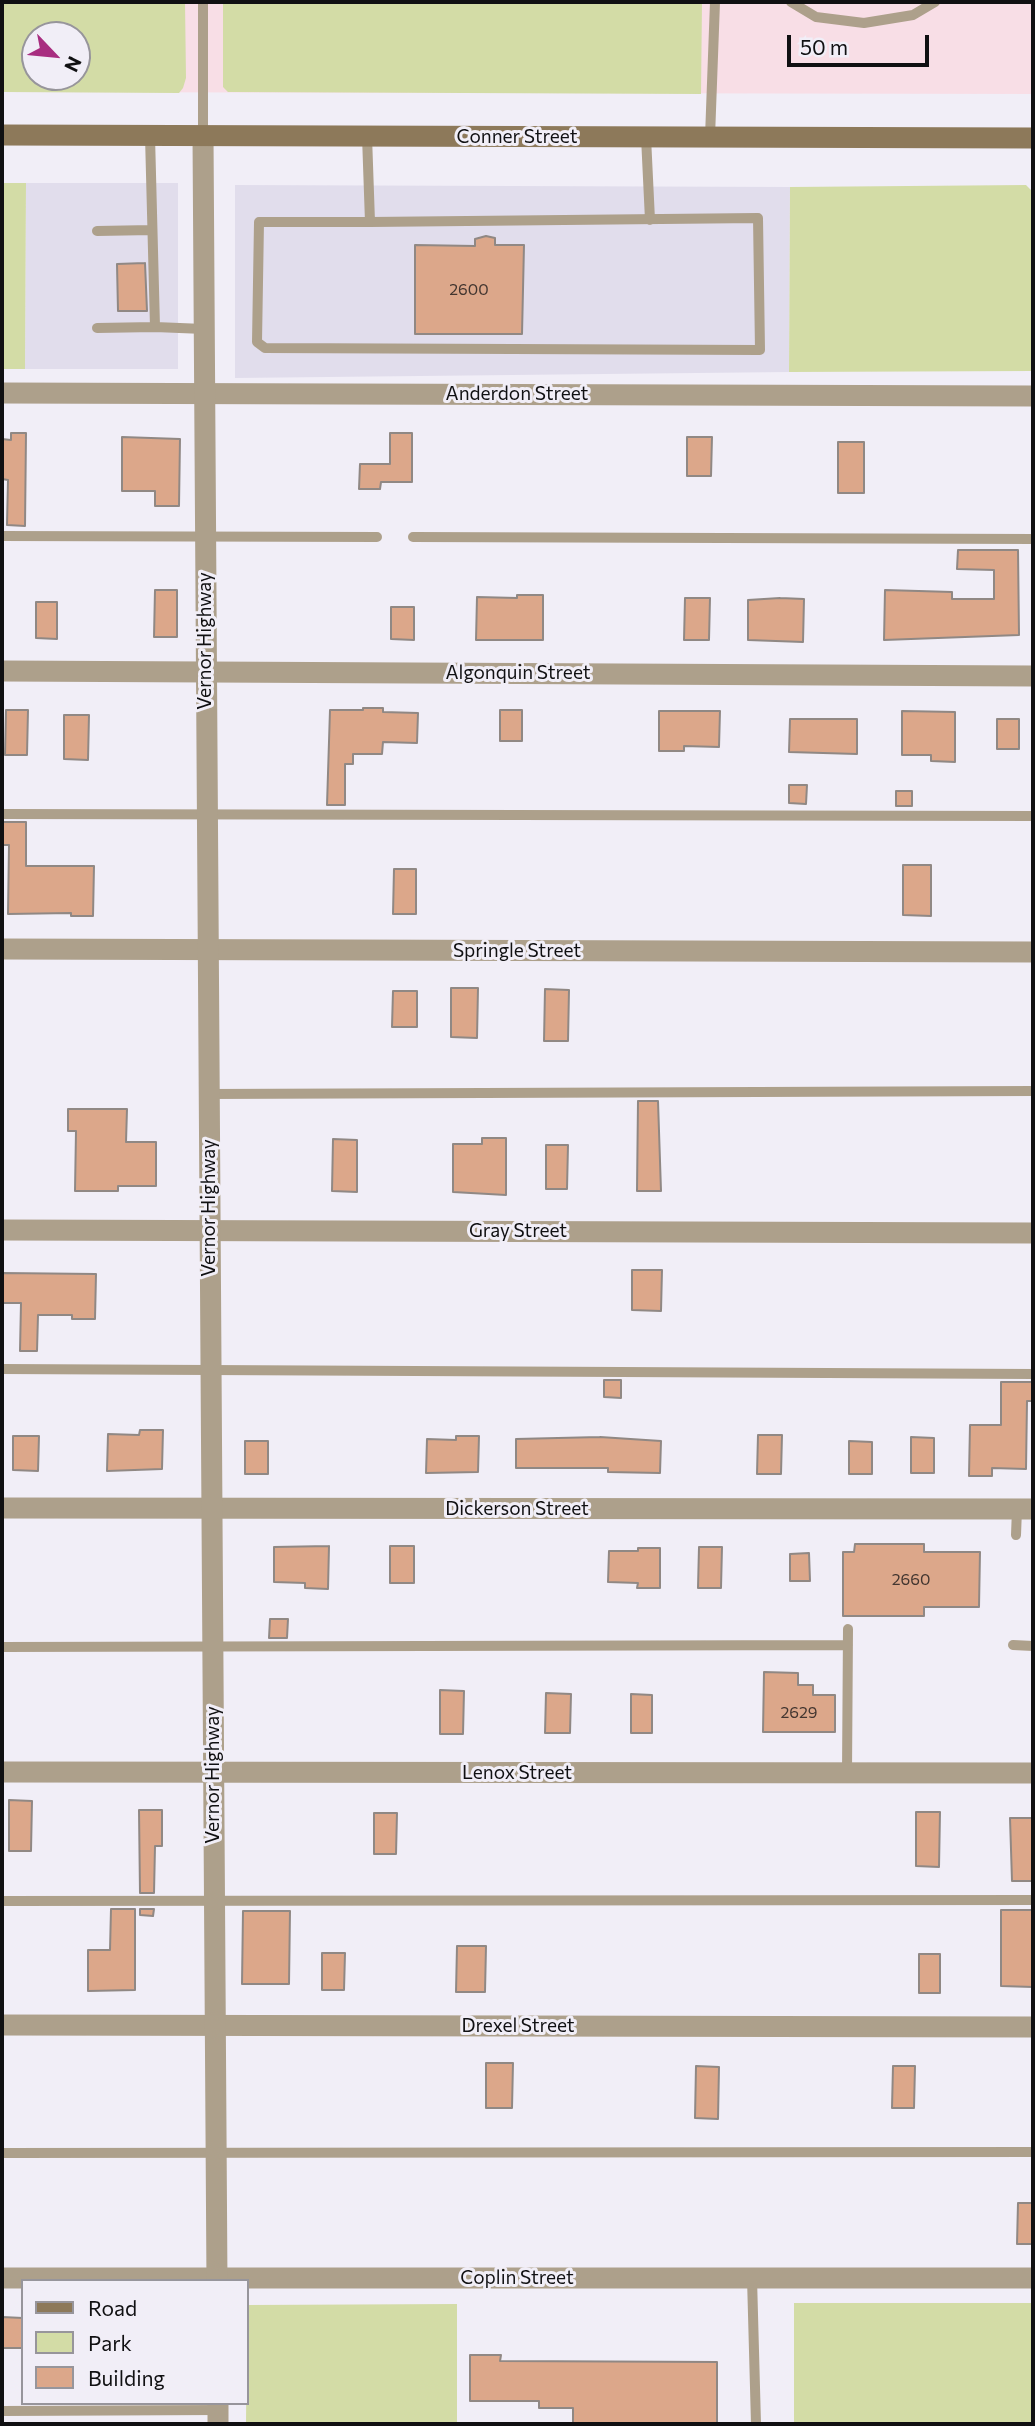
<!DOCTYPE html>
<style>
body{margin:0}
#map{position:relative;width:1035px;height:2426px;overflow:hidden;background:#f1eef7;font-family:Commissioner,sans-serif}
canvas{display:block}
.frame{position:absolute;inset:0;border:4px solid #101012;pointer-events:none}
.legend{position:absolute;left:21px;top:2279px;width:228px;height:126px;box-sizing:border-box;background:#f1eef7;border:2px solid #97959b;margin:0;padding:9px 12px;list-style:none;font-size:21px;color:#101012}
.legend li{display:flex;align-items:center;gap:14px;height:35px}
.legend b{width:35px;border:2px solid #97959b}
.north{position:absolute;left:21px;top:21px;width:70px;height:70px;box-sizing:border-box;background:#f1eef7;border:2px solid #97959b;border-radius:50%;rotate:116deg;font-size:19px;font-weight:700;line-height:28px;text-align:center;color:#101012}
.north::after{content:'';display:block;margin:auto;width:24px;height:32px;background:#a82d80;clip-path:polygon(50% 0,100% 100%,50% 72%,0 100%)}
.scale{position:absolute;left:787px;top:35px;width:142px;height:32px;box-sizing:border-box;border:4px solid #101012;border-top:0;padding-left:9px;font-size:21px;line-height:24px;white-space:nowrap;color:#101012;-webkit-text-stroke:5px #f1eef7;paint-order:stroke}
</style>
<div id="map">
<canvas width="1035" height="2426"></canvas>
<div class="frame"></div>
<ul class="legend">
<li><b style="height:9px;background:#8d795a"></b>Road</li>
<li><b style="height:19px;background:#d3dca6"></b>Park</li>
<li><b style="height:19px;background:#dca78a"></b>Building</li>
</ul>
<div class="north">N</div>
<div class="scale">50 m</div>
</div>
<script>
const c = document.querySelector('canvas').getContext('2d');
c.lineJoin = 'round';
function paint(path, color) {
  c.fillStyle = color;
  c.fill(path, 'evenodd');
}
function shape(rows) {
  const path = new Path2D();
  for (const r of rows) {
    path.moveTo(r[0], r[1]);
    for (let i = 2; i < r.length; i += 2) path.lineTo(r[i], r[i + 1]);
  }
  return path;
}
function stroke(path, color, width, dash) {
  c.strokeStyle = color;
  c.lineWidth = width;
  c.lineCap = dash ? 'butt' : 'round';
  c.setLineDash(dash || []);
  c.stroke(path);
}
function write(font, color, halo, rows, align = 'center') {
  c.font = font + ' Commissioner,sans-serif';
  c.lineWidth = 6;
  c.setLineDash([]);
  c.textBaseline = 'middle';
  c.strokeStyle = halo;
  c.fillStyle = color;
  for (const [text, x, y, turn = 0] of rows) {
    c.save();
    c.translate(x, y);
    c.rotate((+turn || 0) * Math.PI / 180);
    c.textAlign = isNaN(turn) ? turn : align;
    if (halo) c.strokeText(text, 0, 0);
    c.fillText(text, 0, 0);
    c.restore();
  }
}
const built = shape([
 [26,183,178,183,178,369,25,369],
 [235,185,790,187,789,372,235,378]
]);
const industrial = shape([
 [2,2,1033,2,1033,94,2,92],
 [35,35,77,35,77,77,35,77]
]);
const green = shape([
 [2,2,185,2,186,78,183,88,179,93,2,92],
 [35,35,77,35,77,77,35,77],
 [223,2,702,2,701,94,228,92,223,87],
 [2,183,26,183,25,369,2,369],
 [1026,185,1032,191,1032,371,789,372,790,187],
 [794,2303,1033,2303,1033,2424,794,2424],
 [457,2304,457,2424,246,2424,247,2305]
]);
const building = shape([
 [486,236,495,238,495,245,524,245,522,334,415,334,415,245,475,246,475,239,486,236],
 [145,263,147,311,118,311,117,264,145,263],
 [11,433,26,433,25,526,7,525,8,480,2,479,2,439,11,440,11,433],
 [390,433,412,433,412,482,381,482,380,489,359,489,360,464,390,464,390,433],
 [122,437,180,439,179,506,155,506,155,491,122,491,122,437],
 [687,437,712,437,711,476,687,476,687,437],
 [838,442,864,442,864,493,838,493,838,442],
 [958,550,1018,550,1019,635,884,640,885,590,952,592,952,599,994,599,994,570,957,569,958,550],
 [155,590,177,590,177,637,154,637,155,590],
 [517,595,543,595,543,640,476,640,477,597,517,598,517,595],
 [685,598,710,598,709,640,684,640,685,598],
 [780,598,804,599,803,642,748,640,748,600,780,598],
 [36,602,57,602,57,639,36,638,36,602],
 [391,607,414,607,414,640,391,639,391,607],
 [363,708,383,708,383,712,418,713,417,743,383,742,382,754,353,754,353,764,345,764,345,805,327,805,330,710,363,710,363,708],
 [6,710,28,710,27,755,5,755,6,710],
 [500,710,522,710,522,741,500,741,500,710],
 [659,711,720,711,719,747,684,746,684,751,659,751,659,711],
 [902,711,955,712,955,762,931,761,931,755,902,755,902,711],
 [64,715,89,715,88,760,64,759,64,715],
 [790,719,857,719,857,754,789,752,790,719],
 [997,719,1019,719,1019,749,997,749,997,719],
 [789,785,807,785,806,804,789,803,789,785],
 [896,791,912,791,912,806,896,806,896,791],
 [3,822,26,822,26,866,94,866,93,916,71,916,71,913,8,914,9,845,3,845,3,822],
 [903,865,931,865,931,916,903,915,903,865],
 [394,869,416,869,416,914,393,914,394,869],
 [451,988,478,988,477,1038,451,1037,451,988],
 [545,989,569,990,568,1041,544,1041,545,989],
 [393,991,417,991,417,1027,392,1027,393,991],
 [638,1101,658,1101,661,1191,637,1191,638,1101],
 [68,1109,127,1109,126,1142,156,1142,156,1186,118,1186,118,1191,75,1191,76,1131,68,1131,68,1109],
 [482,1138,506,1138,506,1195,453,1192,453,1144,482,1144,482,1138],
 [333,1139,357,1140,357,1192,332,1191,333,1139],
 [546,1145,568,1145,567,1189,546,1189,546,1145],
 [632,1270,662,1270,661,1311,632,1310,632,1270],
 [2,1273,96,1274,95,1319,72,1319,72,1315,38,1315,37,1351,20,1351,21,1303,2,1303,2,1273],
 [604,1380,621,1380,621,1398,604,1397,604,1380],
 [1001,1382,1033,1382,1033,1401,1027,1401,1026,1469,992,1468,992,1476,969,1476,970,1425,1001,1425,1001,1382],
 [140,1430,163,1430,162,1469,107,1471,108,1434,139,1435,140,1430],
 [758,1435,782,1435,781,1474,757,1474,758,1435],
 [13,1436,39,1436,38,1471,13,1470,13,1436],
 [456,1436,479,1436,478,1472,426,1473,427,1439,456,1440,456,1436],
 [600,1437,661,1441,660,1473,608,1472,608,1468,516,1468,516,1439,600,1437],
 [911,1437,934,1438,934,1473,911,1473,911,1437],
 [245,1441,268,1441,268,1474,245,1474,245,1441],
 [849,1441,872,1442,872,1474,849,1474,849,1441],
 [855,1544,924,1544,924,1552,980,1552,979,1607,924,1607,924,1616,843,1616,843,1552,854,1552,855,1544],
 [329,1546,328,1589,305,1588,305,1583,274,1582,274,1547,329,1546],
 [390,1546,414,1546,414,1583,390,1583,390,1546],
 [699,1547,722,1547,721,1588,698,1588,699,1547],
 [638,1548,660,1548,660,1588,637,1588,638,1583,608,1582,609,1551,638,1551,638,1548],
 [809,1553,810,1581,790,1581,790,1554,809,1553],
 [270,1619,288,1619,287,1638,269,1638,270,1619],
 [764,1672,798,1673,798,1685,813,1685,813,1695,835,1695,835,1732,763,1732,764,1672],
 [440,1690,464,1691,463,1734,440,1734,440,1690],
 [546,1693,571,1694,570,1733,545,1733,546,1693],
 [631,1694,652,1695,652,1733,631,1733,631,1694],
 [9,1800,32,1801,31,1851,9,1851,9,1800],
 [139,1810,162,1810,162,1846,155,1846,154,1893,140,1893,139,1810],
 [916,1812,940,1812,939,1867,916,1866,916,1812],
 [374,1813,397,1813,396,1854,374,1854,374,1813],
 [1010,1818,1033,1818,1033,1881,1012,1881,1010,1818],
 [111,1909,135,1909,135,1990,88,1991,88,1950,110,1950,111,1909],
 [140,1909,154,1909,153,1916,140,1915,140,1909],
 [1001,1910,1033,1910,1033,1987,1001,1986,1001,1910],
 [243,1911,290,1911,289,1984,242,1984,243,1911],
 [457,1946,486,1946,485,1992,456,1992,457,1946],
 [322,1953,345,1953,344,1990,322,1990,322,1953],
 [919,1954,940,1954,940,1993,919,1993,919,1954],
 [486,2063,513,2063,512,2108,486,2108,486,2063],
 [696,2066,719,2067,718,2119,695,2118,696,2066],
 [893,2066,915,2066,914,2108,892,2108,893,2066],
 [1018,2203,1033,2203,1033,2244,1017,2244,1018,2203],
 [2,2317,23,2318,23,2348,2,2348,2,2317],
 [470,2355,501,2355,500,2361,717,2362,717,2424,573,2424,573,2408,539,2408,539,2401,470,2401,470,2355]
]);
const service = shape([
 [791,2,816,17,864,23,913,15,935,2],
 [150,136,155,327,204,329],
 [203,136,203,2],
 [367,136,370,222,259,222,257,342,265,348,760,350,758,218,370,222],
 [646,137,650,220],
 [710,137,715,2],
 [97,231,152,230],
 [97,328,155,327],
 [2,536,377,537],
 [413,537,1033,539],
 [2,814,1033,816],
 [208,1094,1033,1091],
 [2,1369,1033,1374],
 [1016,1535,1017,1509],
 [1013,1645,1033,1646],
 [2,1647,848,1645],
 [847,1773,848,1629],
 [2,1901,1033,1900],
 [2,2153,1033,2152],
 [752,2278,756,2424],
 [2,2411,218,2410]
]);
const minor = shape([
 [2,393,1033,396],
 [2,671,1033,676],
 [2,949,1033,952],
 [2,1230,1033,1233],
 [2,1508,1033,1509],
 [2,1772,1033,1773],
 [2,2025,1033,2027],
 [2,2278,1033,2278]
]);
const tertiary = shape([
 [203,136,217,2281],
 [218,2403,218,2424]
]);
const secondary = shape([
 [2,135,1033,138]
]);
const numberNames = [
 ["2600",469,290],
 ["2660",911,1580],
 ["2629",799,1713]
];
const streetNames = [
 ["Conner Street",517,137],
 ["Anderdon Street",517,394],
 ["Vernor Highway",205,641,-90],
 ["Algonquin Street",518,673],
 ["Springle Street",517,951],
 ["Vernor Highway",209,1208,-90],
 ["Gray Street",518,1231],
 ["Dickerson Street",517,1509],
 ["Lenox Street",517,1773],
 ["Vernor Highway",213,1775,-90],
 ["Drexel Street",518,2026],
 ["Coplin Street",517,2278]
];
paint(built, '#e1ddec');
paint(industrial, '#f8dee6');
paint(green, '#d3dca6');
paint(building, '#dca78a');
stroke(building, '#908884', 2);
stroke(service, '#ada08b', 10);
stroke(minor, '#ada08b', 21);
stroke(tertiary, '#ada08b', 21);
stroke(secondary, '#8d795a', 21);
write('16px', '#433630', null, numberNames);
write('19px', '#101012', '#f1eef7', streetNames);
</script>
